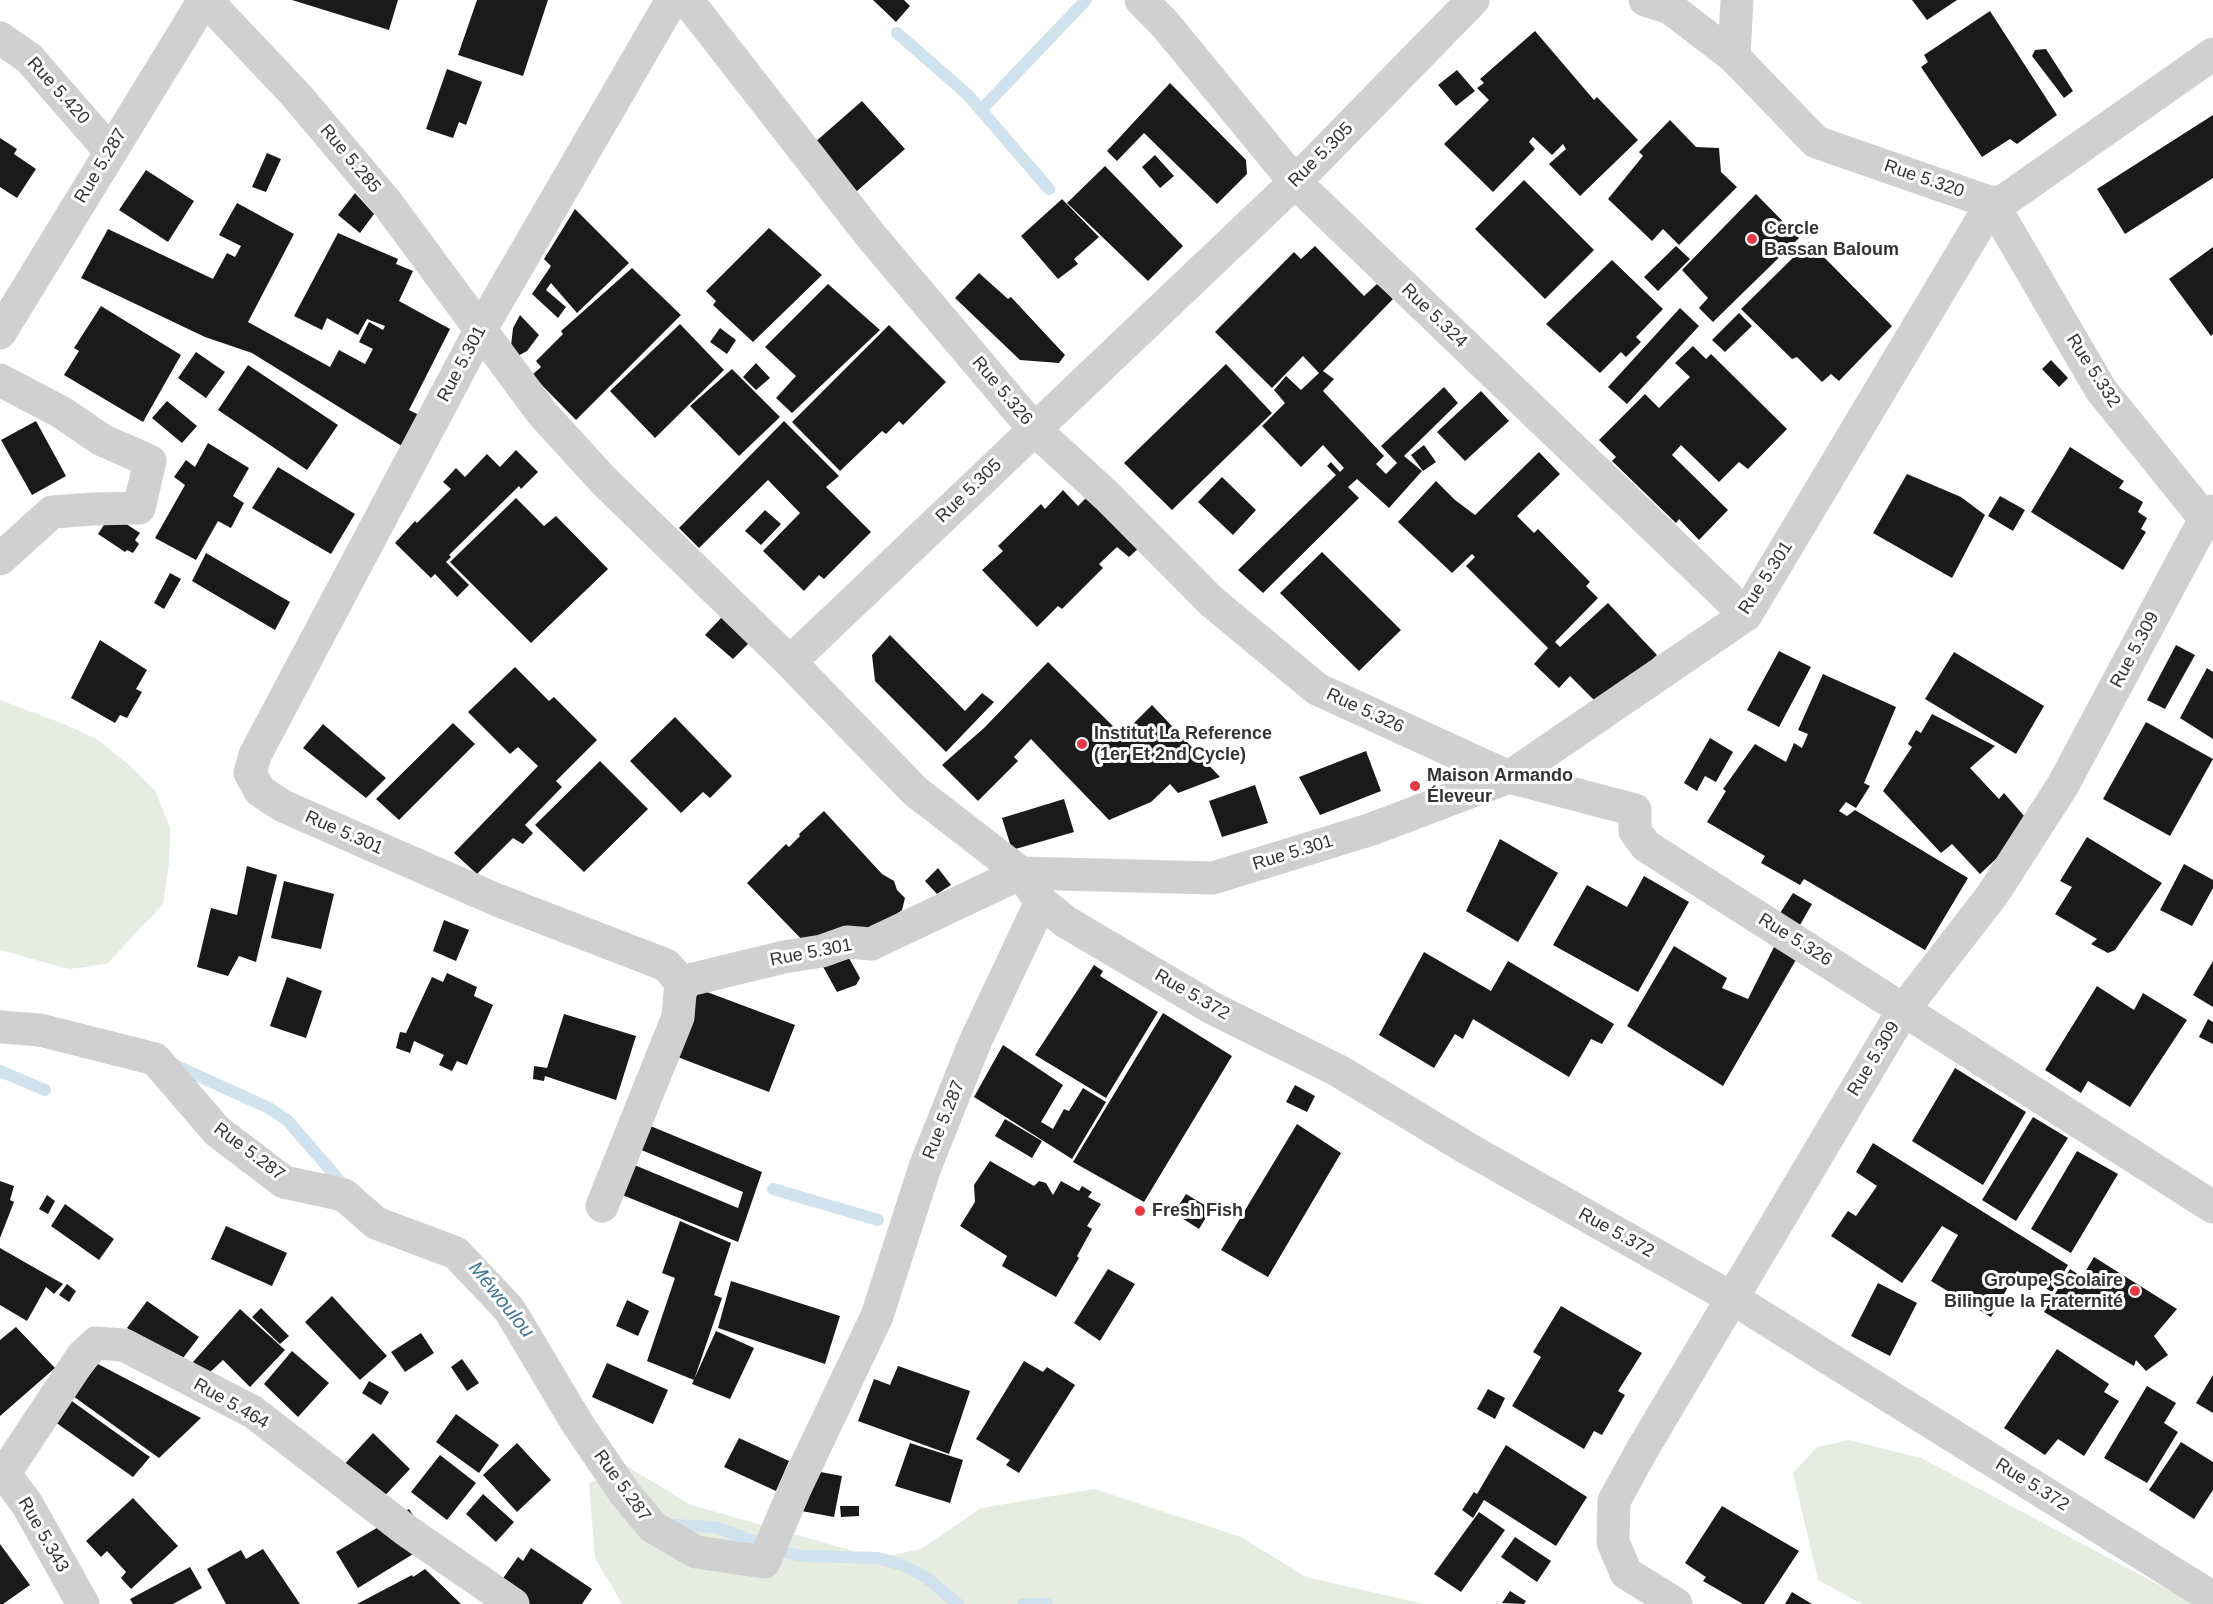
<!DOCTYPE html>
<meta charset="utf-8">
<style>
body{margin:0}
canvas{display:block;background:#fff}
</style>
<canvas width="2213" height="1604"></canvas>
<script>
const c = document.querySelector('canvas').getContext('2d');
c.lineJoin = 'round';
function paint(path, color) {
  c.fillStyle = color;
  c.fill(path, 'evenodd');
}
function shape(rows) {
  const path = new Path2D();
  for (const r of rows) {
    path.moveTo(r[0], r[1]);
    for (let i = 2; i < r.length; i += 2) path.lineTo(r[i], r[i + 1]);
  }
  return path;
}
function stroke(path, color, width, dash) {
  c.strokeStyle = color;
  c.lineWidth = width;
  c.lineCap = dash ? 'butt' : 'round';
  c.setLineDash(dash || []);
  c.stroke(path);
}
function write(font, color, halo, rows, align = 'center') {
  c.font = font + ' Arial,sans-serif';
  c.lineWidth = 6;
  c.setLineDash([]);
  c.textBaseline = 'middle';
  c.strokeStyle = halo;
  c.fillStyle = color;
  for (const [text, x, y, turn = 0] of rows) {
    c.save();
    c.translate(x, y);
    c.rotate((+turn || 0) * Math.PI / 180);
    c.textAlign = isNaN(turn) ? turn : align;
    if (halo) c.strokeText(text, 0, 0);
    c.fillText(text, 0, 0);
    c.restore();
  }
}
const green = shape([
 [0,700,64,724,98,740,128,764,155,790,170,828,169,864,163,904,107,964,69,969,0,950],
 [1850,1440,1921,1458,2195,1604,1862,1604,1818,1580,1793,1473,1817,1447],
 [628,1467,691,1505,878,1558,921,1549,981,1508,1094,1489,1241,1537,1306,1577,1424,1604,622,1604,595,1558,589,1483]
]);
const stream = shape([
 [897,33,967,94,1049,189],
 [981,110,1086,0],
 [172,1064,269,1108,287,1120,345,1187],
 [0,1071,45,1090],
 [773,1189,878,1220],
 [669,1525,715,1527,783,1552,802,1556,878,1558,902,1565,924,1576,958,1604],
 [1023,1604,1047,1604]
]);
const building = shape([
 [292,0,398,0,389,30],
 [477,0,548,0,523,76,458,55],
 [873,0,904,0,910,6,896,22],
 [1912,0,1957,0,1927,20],
 [1990,11,2057,115,2017,144,2010,139,1982,157,1921,67,1928,62,1924,55],
 [1535,31,1594,100,1597,97,1638,140,1580,196,1549,164,1566,149,1563,144,1552,155,1533,137,1529,142,1535,149,1493,192,1444,144,1489,100,1477,88,1484,83,1480,79],
 [2046,49,2073,91,2064,98,2032,56,2035,50],
 [447,69,482,82,466,125,459,122,453,138,426,129],
 [1457,70,1475,91,1456,106,1438,85],
 [1170,83,1246,160,1247,174,1217,204,1144,133,1117,161,1107,151],
 [862,101,905,149,849,198,806,150],
 [2213,115,2213,178,2125,234,2097,189],
 [1670,120,1696,147,1719,148,1721,172,1737,187,1679,245,1663,229,1652,241,1608,199,1643,156,1639,152],
 [0,138,17,149,14,154,36,169,17,198,0,187],
 [267,153,281,159,266,192,252,187],
 [1155,155,1174,176,1160,188,1142,167],
 [1105,166,1183,246,1148,281,1067,203],
 [146,170,194,201,168,242,119,210],
 [1524,180,1594,250,1545,299,1475,229],
 [355,193,374,214,360,233,338,215],
 [1756,194,1799,238,1713,322,1699,308,1708,298,1682,270],
 [1062,199,1099,237,1074,259,1078,264,1058,279,1021,236],
 [237,203,294,234,248,322,330,367,339,350,365,364,373,349,359,342,369,322,383,330,385,326,367,319,358,335,327,318,322,330,294,316,338,233,398,259,396,264,413,271,399,301,450,329,409,410,421,416,405,448,252,353,205,337,81,278,108,229,213,279,227,253,235,257,241,246,219,235],
 [575,209,629,263,577,313,551,283,546,290,566,307,558,318,532,294,551,266,544,259],
 [769,228,822,275,753,342,713,305,716,301,706,291],
 [1809,242,1892,326,1839,381,1831,374,1822,382,1797,357,1792,359,1741,309],
 [1315,246,1364,296,1377,284,1393,299,1323,371,1334,379,1323,391,1384,456,1376,464,1386,474,1397,463,1381,446,1444,387,1458,403,1404,456,1422,471,1389,508,1357,479,1348,487,1359,498,1263,593,1238,570,1336,475,1327,466,1331,462,1340,472,1344,468,1323,445,1301,467,1262,426,1285,403,1274,390,1286,376,1301,390,1319,373,1303,356,1272,388,1215,332,1294,252,1301,259],
 [1676,246,1690,259,1658,291,1644,277],
 [2213,247,2213,334,2211,336,2169,279],
 [1612,260,1663,309,1636,337,1641,342,1626,357,1621,352,1600,373,1546,324],
 [632,268,681,315,576,420,532,375,541,367,536,361,563,334,561,331],
 [979,273,1008,299,1011,297,1065,355,1059,363,1020,360,955,298],
 [828,284,880,330,792,413,776,398,796,376,765,347],
 [101,306,181,355,143,422,64,375,79,351,74,348],
 [1680,308,1699,326,1627,404,1608,387],
 [1739,313,1752,326,1725,352,1712,340],
 [520,315,539,335,527,351,514,358,510,355,513,328],
 [680,324,724,370,655,438,610,391],
 [889,325,946,382,903,425,899,421,886,434,882,431,840,471,792,422],
 [720,328,736,340,727,354,710,342],
 [1693,346,1706,359,1711,354,1787,429,1748,469,1739,462,1719,482,1681,445,1672,455,1728,510,1699,540,1679,519,1676,523,1612,461,1616,457,1599,440,1645,394,1659,408,1690,377,1675,363],
 [196,352,225,372,206,398,178,378],
 [2051,360,2068,378,2059,387,2042,369],
 [756,363,770,378,756,390,743,377],
 [1226,364,1272,413,1172,510,1124,463],
 [248,365,338,425,307,470,218,410],
 [732,369,780,417,739,456,690,406],
 [1481,391,1509,421,1465,461,1437,432],
 [167,401,197,426,182,443,152,418],
 [36,421,66,476,32,495,1,440],
 [784,421,839,476,826,487,871,532,824,579,819,575,804,591,763,551,800,513,768,480,699,548,679,528],
 [208,443,249,468,233,496,244,503,231,528,218,521,196,560,155,538,185,485,174,477,186,460,195,467],
 [1424,445,1436,462,1423,471,1411,455],
 [2070,447,2124,481,2119,488,2143,502,2138,512,2147,518,2141,529,2146,532,2123,570,2031,512],
 [516,450,538,472,521,489,519,486,449,555,451,557,446,562,469,585,457,597,435,574,431,578,395,543,415,521,417,523,451,489,443,482,456,468,465,477,487,454,500,467],
 [1539,452,1560,474,1517,516,1534,533,1538,529,1590,582,1586,586,1598,598,1555,642,1560,647,1608,603,1657,655,1602,708,1570,676,1559,688,1534,664,1548,648,1466,566,1475,557,1472,554,1452,573,1398,522,1436,481,1455,500,1475,515],
 [278,467,355,514,331,554,252,508],
 [1907,474,1961,497,1985,515,1952,578,1873,533],
 [1222,477,1256,510,1233,535,1198,502],
 [1063,490,1078,506,1091,493,1142,545,1129,557,1117,547,1099,564,1103,568,1062,609,1058,606,1037,627,982,570,1003,551,998,546,1041,504,1045,509],
 [2000,496,2025,510,2013,531,1988,516],
 [516,498,544,526,556,516,608,569,531,643,450,562],
 [765,510,781,524,761,545,745,531],
 [111,514,140,533,135,540,139,544,133,553,127,550,125,552,98,534],
 [1322,552,1401,630,1359,671,1280,593],
 [206,553,290,602,275,630,192,581],
 [170,573,181,579,164,609,154,603],
 [722,617,749,643,733,659,705,635],
 [890,635,965,711,982,693,994,702,946,752,875,681,872,655],
 [100,640,147,670,136,689,142,692,127,718,120,715,115,723,71,698],
 [2176,645,2195,655,2165,709,2147,700],
 [1779,651,1811,667,1779,727,1747,710],
 [1954,652,2044,706,2016,754,1925,699],
 [1048,662,1122,735,1152,705,1220,777,1178,793,1170,784,1151,802,1109,820,1031,739,1014,757,1018,761,978,801,942,765,984,728],
 [515,667,549,701,554,697,597,740,556,781,562,787,525,825,533,833,523,844,513,838,477,874,454,853,538,766,518,747,510,754,468,712],
 [2207,668,2213,672,2213,739,2180,718],
 [1823,674,1896,707,1864,783,1870,786,1856,808,1846,802,1839,811,1847,816,1855,810,1968,878,1925,950,1804,879,1800,885,1761,863,1765,856,1707,822,1726,791,1723,789,1755,744,1786,762,1794,743,1802,748,1808,734,1798,730],
 [1932,714,1995,746,1970,768,1999,799,2004,793,2032,825,1980,874,1952,844,1941,853,1883,791,1912,747,1908,744,1916,730,1921,733],
 [675,717,732,776,710,798,703,792,681,813,630,761],
 [2146,722,2213,759,2170,836,2103,799],
 [453,723,475,744,399,820,376,799],
 [323,724,386,778,366,798,303,748],
 [1710,738,1733,752,1716,782,1705,776,1697,791,1684,783],
 [1366,751,1381,791,1320,815,1299,777],
 [600,761,648,809,584,872,535,825],
 [1255,785,1268,823,1222,837,1209,801],
 [1064,799,1074,832,1012,850,1002,818],
 [824,811,882,874,894,881,897,890,905,898,902,910,870,934,811,949,747,883,786,844,789,847,800,836,799,834],
 [2087,837,2162,883,2115,950,2108,953,2091,944,2097,939,2055,914,2072,887,2060,881],
 [1500,839,1558,873,1518,942,1466,911],
 [2184,864,2213,880,2213,888,2192,926,2160,910],
 [247,866,277,875,256,962,239,956,228,976,197,967,211,908,237,915],
 [938,868,951,885,937,894,925,881],
 [1644,876,1689,902,1638,992,1553,945,1587,885,1627,907],
 [284,881,334,894,321,949,271,938],
 [1793,893,1812,904,1800,925,1780,913],
 [444,920,469,930,456,961,433,951],
 [1674,946,1727,978,1722,988,1748,999,1774,947,1797,958,1723,1086,1627,1026],
 [844,949,860,978,856,985,837,992,821,963],
 [1424,952,1491,991,1508,961,1614,1024,1602,1044,1591,1039,1569,1077,1473,1019,1463,1039,1455,1034,1434,1068,1379,1035],
 [2213,961,2213,1007,2193,995],
 [1094,965,1103,971,1100,976,1158,1012,1106,1098,1035,1055],
 [447,973,477,987,474,996,493,1005,467,1065,457,1061,452,1071,439,1065,444,1055,414,1041,410,1053,396,1048,400,1032,406,1033,432,977,443,982],
 [287,977,322,991,306,1038,270,1026],
 [2097,986,2134,1010,2143,993,2187,1020,2130,1107,2088,1081,2081,1093,2045,1070],
 [699,989,795,1025,769,1092,675,1056],
 [1163,1013,1232,1056,1144,1202,1073,1162],
 [564,1014,636,1036,616,1100,545,1076,544,1081,533,1079,534,1066,547,1068],
 [2208,1019,2213,1022,2213,1044,2199,1037],
 [1003,1045,1063,1085,1041,1122,1053,1129,1064,1109,1069,1111,1083,1088,1106,1102,1072,1159,974,1097],
 [1955,1068,2026,1112,1983,1185,1912,1141],
 [1295,1085,1315,1096,1307,1112,1286,1102],
 [2033,1117,2068,1138,2016,1221,1982,1200],
 [1005,1119,1042,1141,1032,1158,995,1136],
 [1297,1124,1341,1153,1268,1277,1221,1250],
 [648,1125,762,1172,738,1242,620,1194,632,1164,738,1208,743,1192,639,1149],
 [1873,1143,2068,1265,2052,1292,2017,1271,1991,1317,1931,1281,1958,1235,1942,1226,1902,1283,1831,1236,1848,1211,1856,1216,1877,1186,1856,1172],
 [2077,1151,2118,1174,2071,1253,2031,1229],
 [990,1161,1034,1186,1039,1181,1046,1183,1053,1195,1061,1181,1079,1191,1082,1186,1092,1192,1088,1197,1101,1204,1087,1226,1092,1229,1077,1256,1079,1258,1056,1297,1002,1266,1007,1256,960,1226,975,1202,974,1185],
 [0,1181,14,1186,10,1200,14,1202,0,1238],
 [1186,1194,1211,1209,1199,1229,1174,1213],
 [47,1195,55,1201,48,1214,39,1209],
 [65,1204,114,1239,99,1260,51,1226],
 [680,1221,731,1243,714,1295,722,1298,694,1380,647,1361,675,1278,662,1273],
 [226,1226,287,1253,272,1286,211,1259],
 [0,1248,63,1284,54,1294,46,1287,27,1321,0,1305],
 [2094,1257,2177,1309,2154,1336,2168,1355,2146,1371,2136,1360,2134,1366,2044,1312,2070,1269,2082,1277],
 [1108,1269,1135,1284,1100,1341,1074,1323],
 [731,1281,840,1316,825,1364,718,1328],
 [1878,1283,1917,1303,1890,1356,1851,1336],
 [67,1284,76,1291,69,1302,59,1295],
 [332,1296,387,1356,360,1380,305,1322],
 [627,1300,649,1311,638,1336,616,1326],
 [147,1301,199,1337,180,1362,127,1328],
 [1561,1306,1642,1353,1618,1391,1625,1395,1602,1435,1594,1431,1584,1449,1512,1406,1541,1357,1533,1352],
 [261,1308,289,1336,280,1344,252,1317],
 [240,1309,285,1350,250,1387,223,1360,207,1375,193,1362],
 [16,1327,55,1368,0,1416,0,1340],
 [716,1331,754,1348,730,1399,692,1384],
 [421,1333,434,1353,405,1372,391,1352],
 [2057,1349,2109,1384,2104,1392,2119,1401,2084,1456,2058,1439,2045,1455,2004,1428],
 [292,1351,329,1383,298,1417,264,1384],
 [462,1359,479,1383,467,1391,451,1367],
 [1024,1361,1043,1372,1047,1367,1075,1385,1019,1473,1006,1465,1010,1460,976,1439],
 [607,1363,668,1390,653,1424,592,1397],
 [98,1364,201,1418,159,1458,73,1396],
 [898,1366,970,1391,949,1454,858,1421,874,1379,890,1385],
 [2213,1375,2213,1413,2196,1403],
 [369,1381,389,1392,381,1405,362,1393],
 [2147,1386,2176,1403,2164,1423,2178,1432,2147,1483,2104,1458],
 [1488,1389,1505,1398,1495,1419,1477,1409],
 [69,1399,150,1457,133,1477,55,1422],
 [456,1414,499,1445,479,1473,436,1442],
 [373,1433,410,1469,377,1504,340,1469],
 [739,1438,789,1461,776,1491,724,1467],
 [2181,1442,2213,1462,2213,1490,2194,1519,2149,1490],
 [517,1443,551,1480,517,1512,483,1475],
 [910,1443,963,1460,950,1503,895,1486],
 [1506,1445,1587,1497,1556,1546,1484,1500,1473,1518,1462,1510,1474,1492,1477,1494],
 [440,1455,476,1483,447,1520,411,1492],
 [804,1469,842,1476,834,1517,796,1510],
 [483,1494,514,1522,496,1542,466,1514],
 [133,1498,178,1546,131,1589,121,1578,126,1572,107,1551,101,1557,86,1541],
 [840,1506,859,1506,859,1516,841,1517],
 [1722,1506,1799,1551,1764,1604,1743,1604,1703,1581,1706,1577,1685,1563],
 [409,1509,431,1543,358,1588,336,1552],
 [1479,1512,1505,1530,1461,1592,1434,1574],
 [1515,1537,1551,1561,1537,1582,1501,1557],
 [0,1544,30,1585,3,1604,0,1604],
 [531,1548,592,1589,582,1604,530,1604,499,1584,518,1557,523,1561],
 [263,1549,300,1604,226,1604,207,1569,241,1550,246,1559],
 [190,1567,202,1588,173,1604,133,1604,130,1599],
 [425,1569,461,1604,357,1604,412,1575,413,1577],
 [1510,1591,1526,1601,1524,1604,1502,1603],
 [1792,1592,1812,1604,1785,1604]
]);
const minor = shape([
 [206,0,296,95,387,203,542,413,604,481,790,662,1295,182,1473,0],
 [672,0,481,329,255,755,250,773,260,791,283,806,497,900,666,965,681,982,784,957,822,951,847,942,871,944,1021,873,1213,878,1372,829,1509,777,1746,615,1992,203,2101,390,2205,519,2213,524],
 [687,0,871,236,1034,429,1107,496,1211,601,1317,689,1509,777,1635,810,1635,831,1646,846,2213,1207],
 [1141,0,1164,23,1295,182,1746,615],
 [1645,0,1670,8,1734,57,1816,142,1992,203,2005,200,2213,54],
 [0,38,29,58,110,151],
 [1734,57,1737,0],
 [0,333,204,0],
 [0,380,61,412,102,440,150,461,139,508,93,509,52,512,0,559],
 [790,662,915,791,1021,873,1041,902,1066,922,1212,1008,1339,1071,1465,1147,1732,1298,2213,1598],
 [0,1027,40,1030,155,1059,217,1131,284,1182,344,1195,376,1223,456,1253,509,1309,577,1423,626,1495,653,1527,696,1552,764,1562,794,1491,877,1316,925,1167,975,1042,1041,902],
 [602,1206,678,1017,681,982],
 [0,1468,27,1504,83,1604],
 [4,1474,83,1355,96,1343,124,1345,253,1412,407,1531,513,1604],
 [1676,1604,1626,1573,1613,1542,1614,1501,1642,1450,1904,1009,1993,894,2063,785,2205,519,2213,511]
]);
const markers = [
 [1752,239,6,"#e63946"],
 [1082,744,6,"#e63946"],
 [1415,786,6,"#e63946"],
 [1140,1211,6,"#e63946"],
 [2135,1291,6,"#e63946"]
];
const streetNames = [
 ["Rue 5.420",58,91,48],
 ["Rue 5.305",1321,155,-45],
 ["Rue 5.285",350,159,50],
 ["Rue 5.287",101,166,-59],
 ["Rue 5.320",1924,179,19],
 ["Rue 5.324",1434,316,44],
 ["Rue 5.301",462,364,-62],
 ["Rue 5.332",2093,371,57],
 ["Rue 5.326",1002,391,50],
 ["Rue 5.305",969,491,-44],
 ["Rue 5.301",1766,578,-57],
 ["Rue 5.309",2135,650,-62],
 ["Rue 5.326",1365,711,25],
 ["Rue 5.301",344,833,24],
 ["Rue 5.301",1293,853,-17],
 ["Rue 5.326",1795,940,32],
 ["Rue 5.301",811,953,-11],
 ["Rue 5.372",1192,995,30],
 ["Rue 5.309",1874,1059,-59],
 ["Rue 5.287",944,1120,-68],
 ["Rue 5.287",249,1152,37],
 ["Rue 5.372",1616,1233,29],
 ["Rue 5.464",231,1404,30],
 ["Rue 5.372",2032,1485,32],
 ["Rue 5.287",622,1486,54],
 ["Rue 5.343",43,1535,60]
];
const poiNames = [
 ["Cercle",1764,229],
 ["Bassan Baloum",1764,250],
 ["Institut La Reference",1094,734],
 ["(1er Et 2nd Cycle)",1094,755],
 ["Maison Armando",1427,776],
 ["Éleveur",1427,797],
 ["Fresh Fish",1152,1211],
 ["Groupe Scolaire",2123,1281,"right"],
 ["Bilingue la Fraternité",2123,1302,"right"]
];
const waterNames = [
 ["Méwoulou",501,1300,51]
];
paint(green, '#e6ecdf');
stroke(stream, '#cfe2ee', 12);
paint(building, '#1a1a1a');
stroke(minor, '#d0d0d0', 33);
for (const [x, y, r, color] of markers) {
  const dot = new Path2D();
  dot.arc(x, y, r, 0, 2 * Math.PI);
  c.fillStyle = color;
  c.fill(dot);
  stroke(dot, '#fff', 2);
}
write('18px', '#333', '#fff', streetNames);
write('bold 18px', '#333', '#fff', poiNames, 'left');
write('italic 20px', '#3f7597', '#fff', waterNames);
</script>
